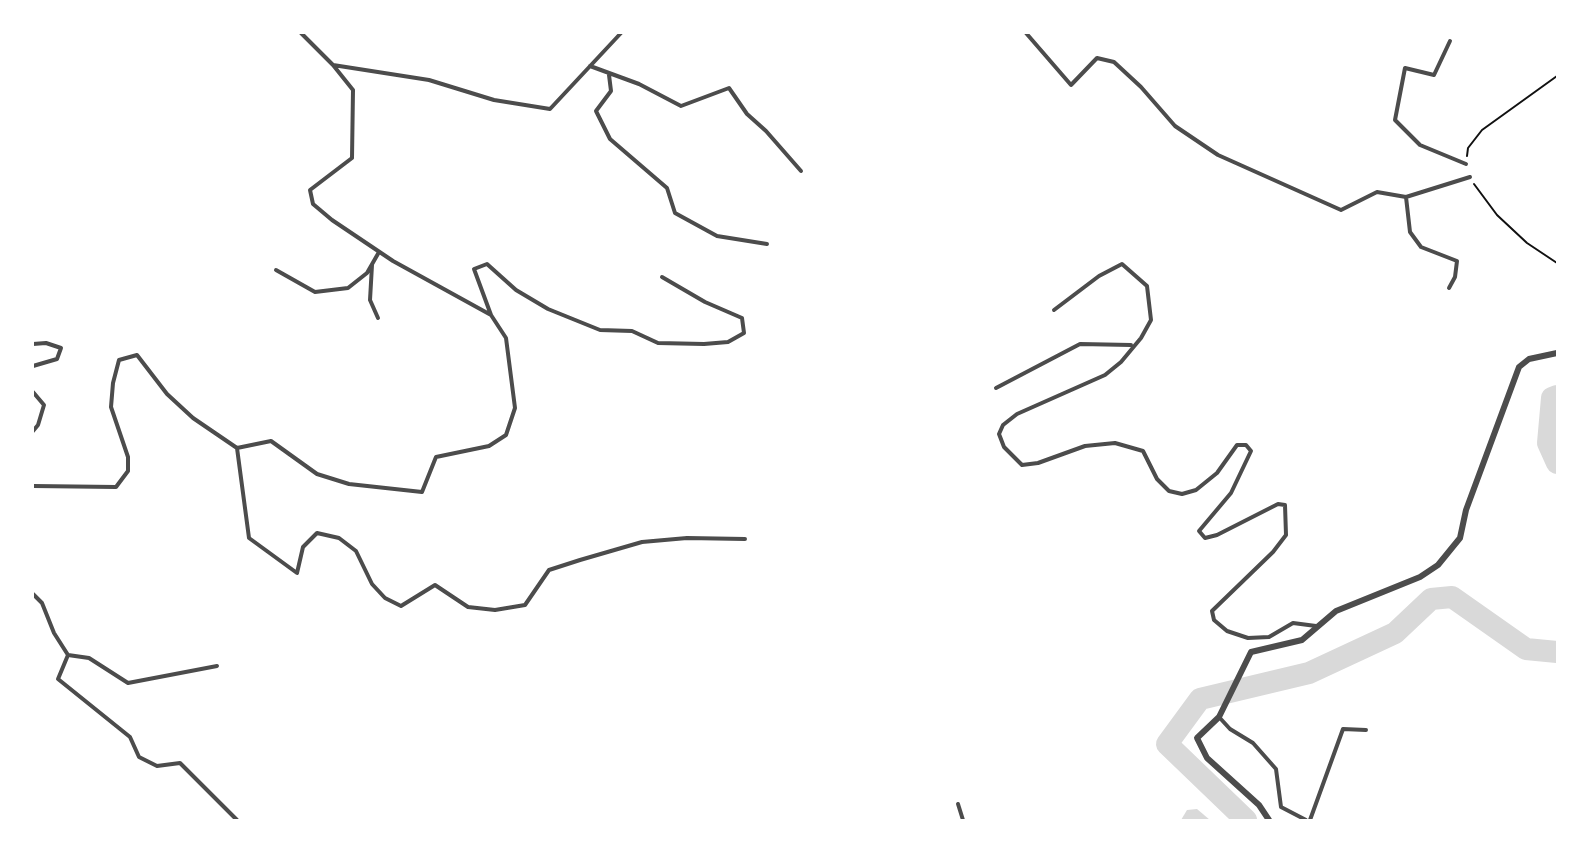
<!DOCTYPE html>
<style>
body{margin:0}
#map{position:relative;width:1590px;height:853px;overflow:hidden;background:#fff;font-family:"Roboto Serif",serif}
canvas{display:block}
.frame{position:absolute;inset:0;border:34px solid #fff;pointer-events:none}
</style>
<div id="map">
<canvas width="1590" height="853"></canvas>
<div class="frame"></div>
</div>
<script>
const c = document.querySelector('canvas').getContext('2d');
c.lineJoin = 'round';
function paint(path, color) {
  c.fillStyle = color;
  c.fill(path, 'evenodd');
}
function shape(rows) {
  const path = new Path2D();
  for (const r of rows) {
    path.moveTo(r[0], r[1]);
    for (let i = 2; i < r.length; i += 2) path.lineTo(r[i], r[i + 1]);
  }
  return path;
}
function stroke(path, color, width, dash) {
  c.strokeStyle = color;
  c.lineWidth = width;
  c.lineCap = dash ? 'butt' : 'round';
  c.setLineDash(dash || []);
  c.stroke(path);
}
const water = shape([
 [1197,809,1210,820,1181,820,1187,810]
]);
const river = shape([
 [1557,396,1552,398,1548,443,1557,463],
 [1246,820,1167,744,1200,699,1309,673,1395,633,1431,599,1452,597,1526,649,1557,652]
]);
const path = shape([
 [1467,156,1468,148,1482,130,1557,76],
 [1474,184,1497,215,1527,243,1557,263]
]);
const service = shape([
 [301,33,333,65,353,90,352,158,310,190,313,204,332,220,393,261,491,315,474,269,487,264,516,290,548,309,600,330,632,331,658,343,704,344,728,342,744,333,742,318,705,302,662,277],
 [1026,33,1071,85,1097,58,1114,62,1141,87,1175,126,1218,155,1341,210,1377,192,1406,197,1470,177],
 [1450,41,1434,75,1405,68,1395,120,1420,145,1466,164],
 [333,65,429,80,494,100,550,109,621,33],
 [590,66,639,84,681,106,729,88,747,114,766,131,801,171],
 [609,75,611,91,596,111,610,139,667,188,675,213,717,236,767,244],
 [1406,197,1410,232,1421,247,1457,261,1455,277,1449,288],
 [372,265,370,300,378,318],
 [276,270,315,292,348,288,367,273,379,252],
 [1054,310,1099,276,1122,264,1147,286,1151,320,1141,338,1121,362,1105,375,1017,414,1003,425,999,434,1004,447,1022,465,1038,463,1085,446,1115,443,1143,451,1157,479,1169,491,1182,494,1196,490,1217,473,1237,445,1246,445,1251,451,1231,493,1199,531,1205,538,1217,535,1278,504,1285,505,1286,535,1273,552,1212,611,1214,620,1227,631,1248,638,1269,637,1293,623,1316,626],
 [33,344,46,343,61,348,57,359,33,366],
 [996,388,1080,344,1131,345],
 [33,392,44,405,38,425,33,431],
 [237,448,271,441,317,474,349,484,422,492,436,457,489,446,506,435,515,408,506,338,491,315],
 [33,486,116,487,128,471,128,457,111,407,113,383,119,360,137,355,167,394,193,418,237,448,249,538,297,573,303,547,317,533,339,538,356,551,372,584,385,598,401,606,435,585,468,607,495,610,525,605,549,570,580,560,642,542,687,538,745,539],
 [33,594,42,603,54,633,68,655,58,679,130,737,139,757,157,766,180,763,237,820],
 [68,655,89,658,128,683,217,666],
 [1219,717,1230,729,1253,743,1276,769,1281,807,1306,820],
 [958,804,963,820],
 [1310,820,1343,729,1366,730]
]);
const minor = shape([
 [1269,820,1259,805,1207,758,1197,738,1219,717,1251,652,1302,640,1336,611,1420,577,1438,565,1460,538,1466,510,1519,367,1529,359,1557,353]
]);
paint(water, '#d9d9d9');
stroke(river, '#d9d9d9', 22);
stroke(path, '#111', 2);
stroke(service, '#4c4c4c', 4);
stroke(minor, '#4c4c4c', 6);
</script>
